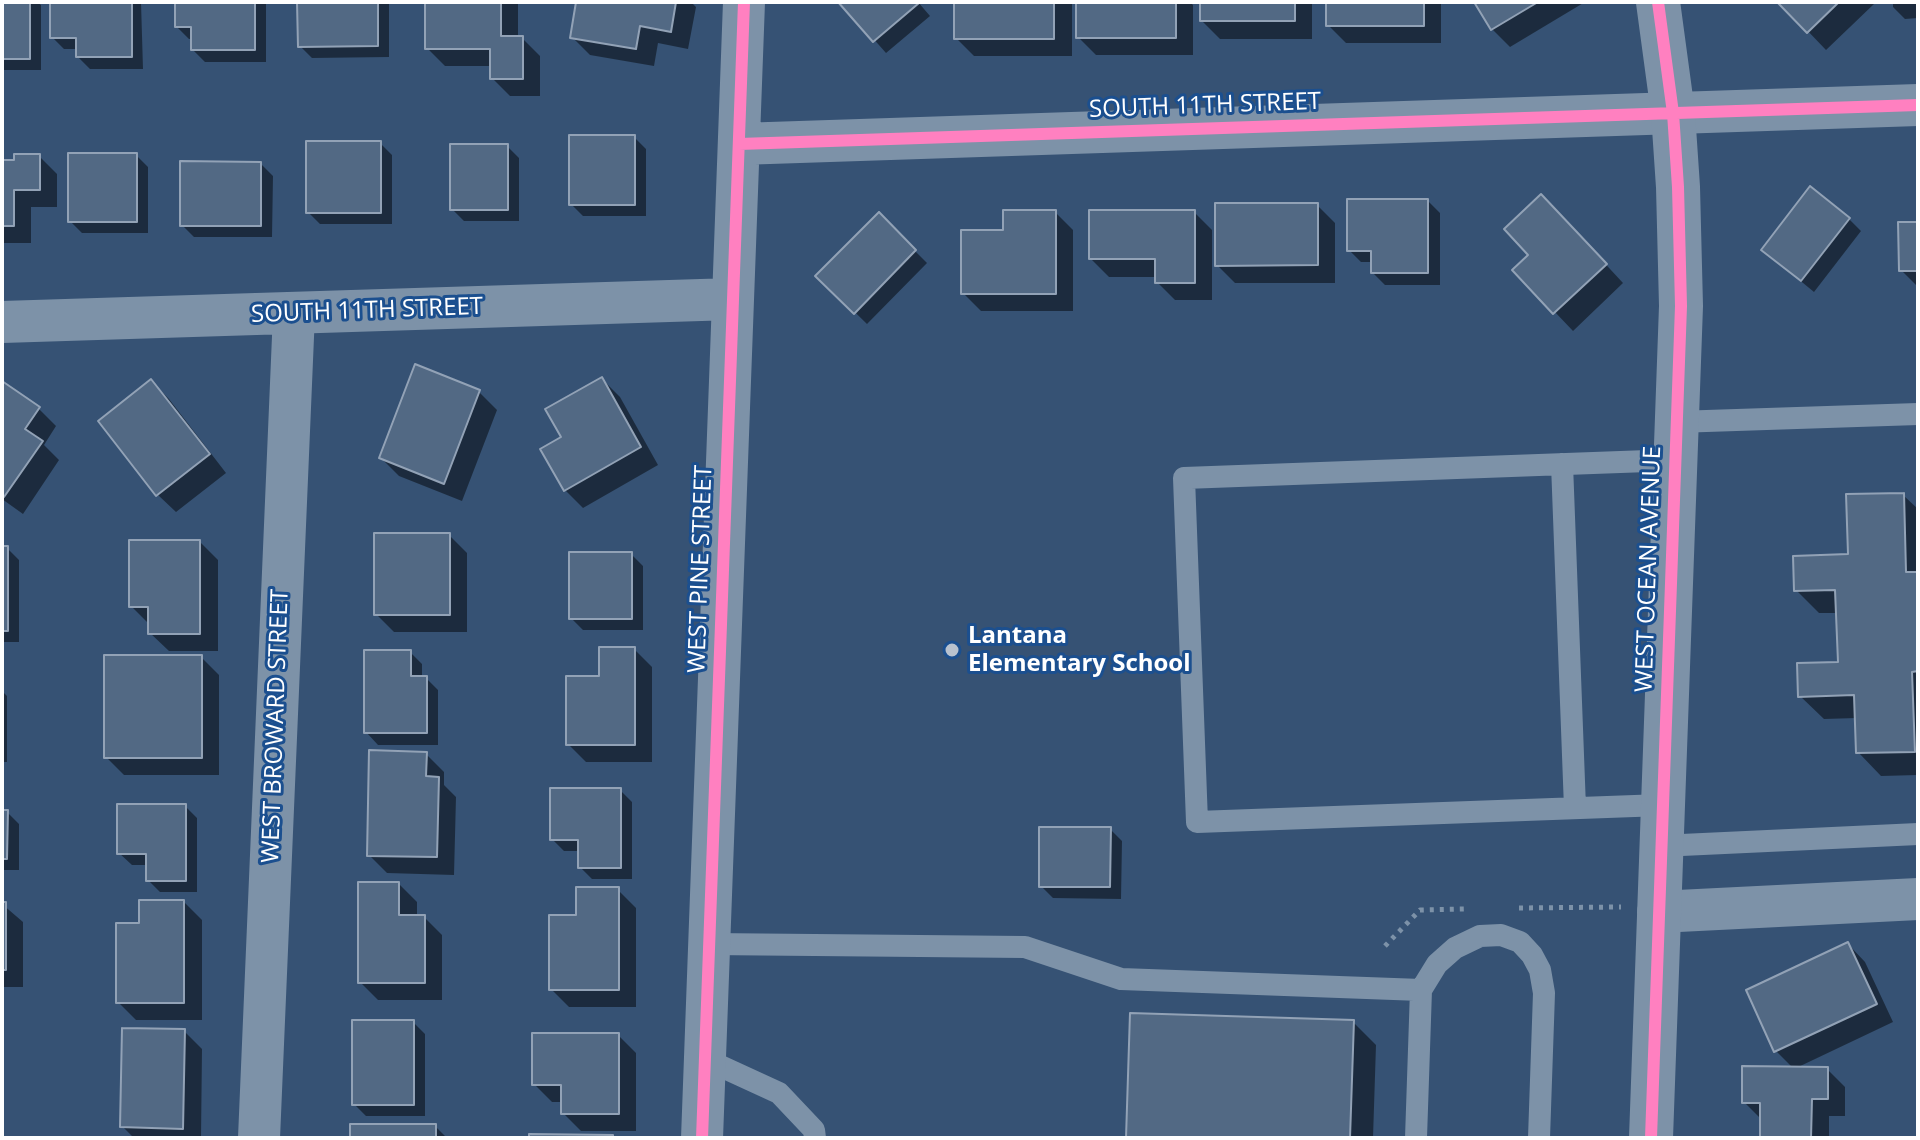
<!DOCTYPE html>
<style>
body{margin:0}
#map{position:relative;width:1920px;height:1140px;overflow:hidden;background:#365274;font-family:"Open Sans",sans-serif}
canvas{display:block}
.frame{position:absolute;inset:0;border:4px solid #fff;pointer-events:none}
</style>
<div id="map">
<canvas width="1920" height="1140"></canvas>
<div class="frame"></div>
</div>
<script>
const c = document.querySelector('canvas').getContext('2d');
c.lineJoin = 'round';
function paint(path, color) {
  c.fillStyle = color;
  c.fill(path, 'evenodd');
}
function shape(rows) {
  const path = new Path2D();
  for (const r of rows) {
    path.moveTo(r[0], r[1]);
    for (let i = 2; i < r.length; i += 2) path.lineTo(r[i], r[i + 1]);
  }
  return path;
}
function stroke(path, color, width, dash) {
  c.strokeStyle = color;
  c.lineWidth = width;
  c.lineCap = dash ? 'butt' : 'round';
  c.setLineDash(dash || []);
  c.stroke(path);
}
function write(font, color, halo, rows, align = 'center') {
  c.font = font + ' "Open Sans",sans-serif';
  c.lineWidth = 6;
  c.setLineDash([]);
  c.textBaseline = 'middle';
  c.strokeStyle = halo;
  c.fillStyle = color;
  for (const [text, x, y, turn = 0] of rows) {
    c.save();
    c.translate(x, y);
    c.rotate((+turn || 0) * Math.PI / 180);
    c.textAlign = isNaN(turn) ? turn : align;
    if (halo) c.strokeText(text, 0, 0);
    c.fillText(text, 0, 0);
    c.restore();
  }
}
const shadow = shape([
 [2,2,37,2,41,5,41,70,2,70],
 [52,2,141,2,143,69,90,69,78,57,78,49,64,49,52,37],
 [177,2,266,2,266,62,205,62,193,50,193,39,189,39,177,27],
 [299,2,389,2,389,57,312,58,300,46],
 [427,2,518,2,518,38,522,38,540,56,540,96,510,96,492,78,492,66,445,66,427,48],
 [578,2,691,2,696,7,688,49,658,43,654,66,590,55,572,37],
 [841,2,918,2,930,16,886,53],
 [956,2,1072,2,1072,56,974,56,956,38],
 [1078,2,1190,2,1193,5,1193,55,1096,55,1078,37],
 [1202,2,1312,2,1312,39,1220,39,1202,21],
 [1328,2,1441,2,1441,43,1346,43,1328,25],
 [1477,2,1585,2,1510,47,1492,29],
 [1780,2,1872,2,1874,4,1826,50],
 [1893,2,1918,2,1918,18,1905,19,1893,7],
 [634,137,646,149,646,216,583,216,571,204],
 [380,143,392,155,392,224,320,224,308,212],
 [507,146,519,158,519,221,464,221,452,209],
 [136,155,148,167,148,233,82,233,70,221],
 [39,156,57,174,57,207,31,207,31,243,2,243,2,162],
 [261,164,273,176,272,237,194,237,182,225],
 [1428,201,1440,213,1440,285,1385,285,1373,273,1373,262,1361,262,1349,250],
 [1317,205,1335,223,1335,283,1235,283,1217,265],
 [1055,212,1073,230,1073,311,981,311,963,293,1005,232],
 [1194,212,1212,230,1212,300,1175,300,1157,282,1157,277,1109,277,1091,259],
 [1559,214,1623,283,1573,331,1515,270,1531,255],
 [879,215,927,263,867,324,818,276],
 [1849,219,1861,231,1814,292,1763,250],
 [1918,224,1918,287,1901,270],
 [602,379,620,397,658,465,583,508,565,490,564,438],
 [151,381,169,399,226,473,176,512,158,495],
 [2,383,38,408,56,426,44,445,59,460,23,514,2,499],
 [479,392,497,410,462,501,399,476,381,458],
 [1903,495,1918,509,1918,775,1881,776,1858,752,1857,718,1824,719,1800,696,1840,664,1838,613,1819,613,1796,590,1850,556],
 [449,535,467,553,467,632,394,632,376,614],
 [200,542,218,560,218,651,169,651,150,633,149,624,131,606],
 [2,548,7,548,19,560,19,642,2,642],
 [631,554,643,566,643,630,583,630,571,618],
 [634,649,652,667,652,762,586,762,568,744,601,678],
 [410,652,422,664,422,678,426,678,438,690,438,745,378,745,366,732],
 [201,657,219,675,219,775,124,775,106,757],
 [2,691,7,696,7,762,2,762],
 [426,754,444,772,444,785,456,797,454,875,387,873,369,855],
 [620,790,632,802,632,879,592,879,580,867,580,851,564,851,552,839],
 [185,806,197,818,197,892,160,892,148,880,148,865,132,865,119,853],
 [2,812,7,812,19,824,19,870,2,870],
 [1110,829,1122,841,1121,899,1053,898,1041,886],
 [399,884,417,902,417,917,424,917,442,935,442,1000,378,1000,360,982],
 [618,890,636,908,636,1007,569,1007,551,989,578,917],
 [184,902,202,920,202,1020,136,1020,118,1002,141,925],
 [2,904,23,922,23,987,2,987],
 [1848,944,1865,962,1893,1022,1794,1069,1776,1051],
 [413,1022,425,1034,425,1116,366,1116,354,1104],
 [1353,1022,1376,1045,1373,1138,1128,1138],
 [184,1031,202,1049,201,1138,134,1138,122,1126],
 [618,1035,636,1053,636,1131,581,1131,563,1113,563,1102,552,1102,534,1084],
 [1827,1069,1845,1087,1845,1116,1829,1116,1829,1138,1762,1138,1762,1120,1744,1102],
 [435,1126,447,1138,352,1138]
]);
const building = shape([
 [2,2,30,2,30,59,2,59,2,2],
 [50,2,132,2,132,57,76,57,76,38,50,38,50,2],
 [175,2,255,2,255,50,191,50,191,27,175,27,175,2],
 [297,2,378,2,378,46,298,47,297,2],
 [425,2,501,2,501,36,523,36,523,79,490,79,490,49,425,49,425,2],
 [576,2,676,2,671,32,640,26,636,49,570,38,576,2],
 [838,2,919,2,919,3,873,42,838,2],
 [954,2,1054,2,1054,39,954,39,954,2],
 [1076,2,1176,2,1176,38,1076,38,1076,2],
 [1200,2,1295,2,1295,21,1200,21,1200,2],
 [1326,2,1424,2,1424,26,1326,26,1326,2],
 [1474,2,1538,2,1491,30,1474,2],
 [1777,2,1839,2,1807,33,1777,2],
 [569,135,635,135,635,205,569,205,569,135],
 [306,141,381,141,381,213,306,213,306,141],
 [450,144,508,144,508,210,450,210,450,144],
 [68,153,137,153,137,222,68,222,68,153],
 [14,154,40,154,40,190,14,190,14,226,2,226,2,160,14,160,14,154],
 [180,161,261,162,261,226,180,226,180,161],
 [1810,186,1850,218,1801,281,1761,250,1810,186],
 [1541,194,1607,264,1553,314,1512,270,1528,255,1504,229,1541,194],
 [1347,199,1428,199,1428,273,1371,273,1371,251,1347,251,1347,199],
 [1215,203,1318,203,1318,265,1215,266,1215,203],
 [1003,210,1056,210,1056,294,961,294,961,230,1003,230,1003,210],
 [1089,210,1195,210,1195,283,1155,283,1155,259,1089,259,1089,210],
 [879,212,916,250,854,314,815,276,879,212],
 [1898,222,1918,222,1918,271,1899,271,1898,222],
 [415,364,480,390,444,484,379,458,415,364],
 [602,377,641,447,564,491,540,449,561,437,545,409,602,377],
 [151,379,210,454,156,496,98,421,151,379],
 [2,381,40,407,25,429,43,441,4,497,2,496,2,381],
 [1904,493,1906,572,1918,572,1918,671,1912,672,1915,752,1856,753,1854,695,1798,697,1797,663,1838,662,1835,590,1794,591,1793,556,1848,554,1846,494,1904,493],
 [374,533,450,533,450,615,374,615,374,533],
 [129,540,200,540,200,634,148,634,148,607,129,607,129,540],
 [2,546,8,546,8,631,2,631,2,546],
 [569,552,632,552,632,619,569,619,569,552],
 [599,647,635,647,635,745,566,745,566,676,599,676,599,647],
 [364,650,411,650,411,676,427,676,427,733,364,733,364,650],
 [104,655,202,655,202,758,104,758,104,655],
 [369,750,427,752,426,776,439,777,437,857,367,856,369,750],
 [550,788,621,788,621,868,578,868,578,840,550,840,550,788],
 [117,804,186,804,186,881,146,881,146,854,117,854,117,804],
 [2,810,8,810,7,859,2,859,2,810],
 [1039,827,1111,827,1110,887,1039,887,1039,827],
 [358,882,399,882,399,915,425,915,425,983,358,983,358,882],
 [576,887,619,887,619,990,549,990,549,915,576,915,576,887],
 [139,900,184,900,184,1003,116,1003,116,923,139,923,139,900],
 [2,902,6,902,6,970,2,970,2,902],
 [1848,942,1877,1004,1774,1052,1746,990,1848,942],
 [1130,1013,1354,1020,1350,1138,1126,1138,1130,1013],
 [352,1020,414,1020,414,1105,352,1105,352,1020],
 [122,1028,185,1029,183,1129,120,1127,122,1028],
 [532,1033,619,1033,619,1114,561,1114,561,1085,532,1085,532,1033],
 [1742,1066,1828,1067,1828,1099,1812,1099,1811,1138,1760,1138,1760,1103,1742,1103,1742,1066],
 [350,1124,436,1124,436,1138,350,1138,350,1124],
 [529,1134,613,1135,613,1138,529,1138,529,1134]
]);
const path = shape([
 [1519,908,1621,907],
 [1385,946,1420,910,1465,909]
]);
const service = shape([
 [1676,422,1918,414],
 [1562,464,1575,808],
 [1662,805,1197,822,1184,478,1675,460],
 [1660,846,1918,834],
 [709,944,1025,947,1121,979,1421,990],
 [705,1059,779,1093,814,1130,815,1138],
 [1416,1138,1421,990,1437,964,1455,948,1480,936,1501,935,1520,942,1532,955,1540,970,1544,993,1539,1138]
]);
const minor = shape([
 [739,144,1918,105],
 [2,322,733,299],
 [1658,912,1918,899],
 [259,1138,294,313],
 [702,1138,744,2]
]);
const tertiary = shape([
 [1651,1138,1681,306,1678,187,1673,113,1658,2]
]);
const cycleway = shape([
 [739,144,1918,105],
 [702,1138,744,2],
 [1651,1138,1681,306,1678,187,1673,113,1658,2]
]);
const markers = [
 [952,650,8,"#b9c2ce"]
];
const streetNames = [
 ["SOUTH 11TH STREET",1205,106,-2],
 ["SOUTH 11TH STREET",367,311,-2],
 ["WEST PINE STREET",701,569,-88],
 ["WEST OCEAN AVENUE",1649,569,-88],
 ["WEST BROWARD STREET",276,726,-88]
];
const poiNames = [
 ["Lantana",968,636],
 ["Elementary School",968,664]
];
paint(shadow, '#0007');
paint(building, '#526984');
stroke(building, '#92a2b6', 2);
stroke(path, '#7d92a8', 5, [4, 6]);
stroke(service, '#7d92a8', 22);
stroke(minor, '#7d92a8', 42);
stroke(tertiary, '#7d92a8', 44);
stroke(cycleway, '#ff80c0', 12);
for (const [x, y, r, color] of markers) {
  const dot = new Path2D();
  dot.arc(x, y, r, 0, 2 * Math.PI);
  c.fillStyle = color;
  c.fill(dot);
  stroke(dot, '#1b4f8f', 3);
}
write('24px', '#fff', '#1b4f8f', streetNames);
write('bold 24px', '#fff', '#1b4f8f', poiNames, 'left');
</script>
